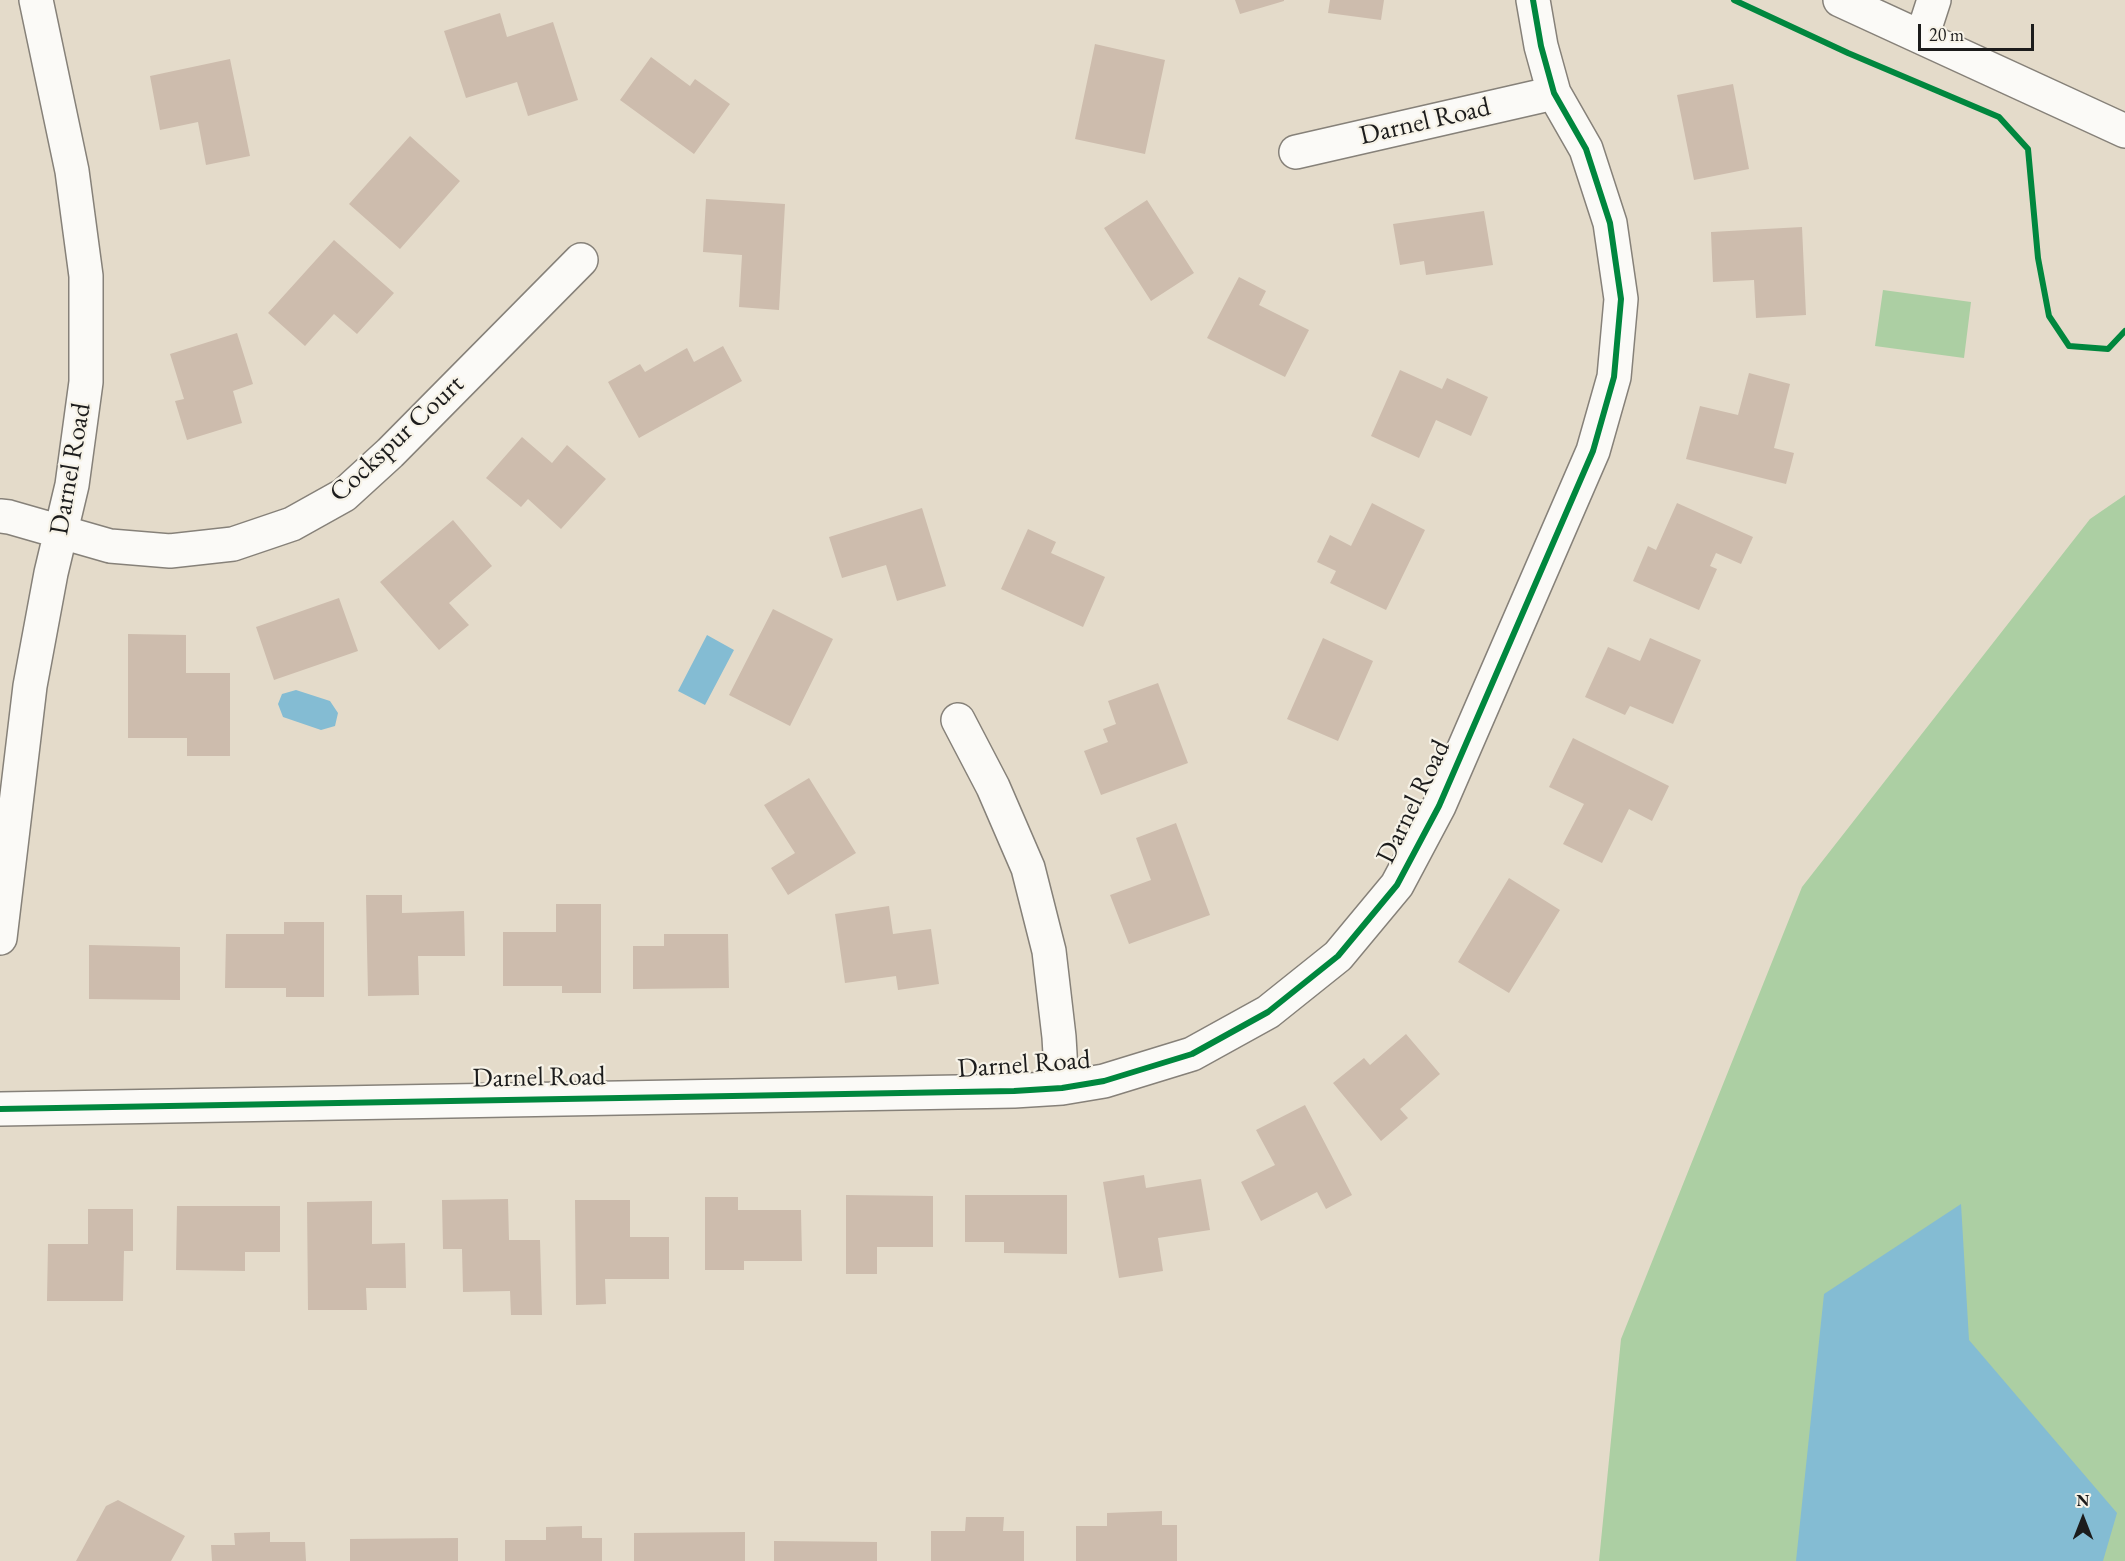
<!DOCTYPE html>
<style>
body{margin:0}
#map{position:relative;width:2125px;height:1561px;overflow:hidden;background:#e4dbca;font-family:"EB Garamond",serif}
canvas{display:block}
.north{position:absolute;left:2053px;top:1489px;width:60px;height:60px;-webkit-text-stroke:4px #f7f3e8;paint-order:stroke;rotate:0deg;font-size:16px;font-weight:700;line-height:24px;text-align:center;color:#1c1c1c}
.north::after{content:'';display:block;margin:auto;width:21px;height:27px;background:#1c1c1c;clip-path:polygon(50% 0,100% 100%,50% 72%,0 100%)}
.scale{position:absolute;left:1918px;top:24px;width:116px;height:27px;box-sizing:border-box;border:3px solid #1c1c1c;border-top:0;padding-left:8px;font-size:18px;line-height:21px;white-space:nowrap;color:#1c1c1c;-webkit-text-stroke:4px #f7f3e8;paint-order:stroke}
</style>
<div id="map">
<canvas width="2125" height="1561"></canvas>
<div class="north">N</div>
<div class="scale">20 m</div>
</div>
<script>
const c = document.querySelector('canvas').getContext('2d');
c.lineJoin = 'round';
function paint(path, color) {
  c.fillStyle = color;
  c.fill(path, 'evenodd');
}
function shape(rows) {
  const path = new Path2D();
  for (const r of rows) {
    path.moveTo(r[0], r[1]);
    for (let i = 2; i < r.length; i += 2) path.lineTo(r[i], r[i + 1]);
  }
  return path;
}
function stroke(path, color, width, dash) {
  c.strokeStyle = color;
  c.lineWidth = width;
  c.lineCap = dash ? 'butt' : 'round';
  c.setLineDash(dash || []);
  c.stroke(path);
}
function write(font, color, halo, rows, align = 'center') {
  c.font = font + ' "EB Garamond",serif';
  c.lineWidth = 4.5;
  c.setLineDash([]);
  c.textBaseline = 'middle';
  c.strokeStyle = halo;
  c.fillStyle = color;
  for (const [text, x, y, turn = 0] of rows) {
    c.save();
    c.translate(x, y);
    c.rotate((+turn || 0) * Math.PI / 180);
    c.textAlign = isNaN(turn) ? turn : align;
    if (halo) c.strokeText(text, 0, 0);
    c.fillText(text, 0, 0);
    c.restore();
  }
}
const green = shape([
 [1883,290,1971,302,1964,358,1875,346],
 [2125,495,2125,1561,1599,1561,1621,1339,1802,887,2090,519]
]);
const water = shape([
 [707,635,734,650,705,705,678,691],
 [296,690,330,701,338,713,335,726,321,730,283,717,278,704,282,694],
 [1961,1204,1969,1340,2117,1513,2103,1561,1796,1561,1824,1294]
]);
const building = shape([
 [1235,0,1284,0,1284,1,1240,14],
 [1330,0,1384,0,1381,20,1328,13],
 [500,13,507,37,553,22,578,100,528,116,517,82,466,98,444,31],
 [1095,44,1165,60,1145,154,1075,139],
 [651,57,690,86,695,79,730,104,694,154,620,100],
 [230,59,250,156,206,165,198,122,160,130,150,76],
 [1733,84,1749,169,1694,180,1677,95],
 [410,136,460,181,400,249,349,204],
 [706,199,785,204,779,310,739,307,742,255,703,252],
 [1147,200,1194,273,1151,301,1104,228],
 [1484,211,1493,265,1426,275,1424,261,1400,265,1393,224],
 [1802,227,1806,315,1756,318,1754,280,1713,282,1711,232],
 [334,240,394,293,357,334,334,314,305,346,268,313],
 [1239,277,1266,291,1259,305,1309,330,1285,377,1207,338],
 [237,333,253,384,233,391,242,423,187,440,175,401,184,399,170,354],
 [723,346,742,381,639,438,608,382,640,364,645,372,687,348,694,362],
 [1400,370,1442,389,1447,378,1488,397,1471,436,1436,420,1419,458,1371,436],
 [1749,373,1790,384,1774,448,1794,453,1786,484,1686,459,1700,406,1738,415],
 [522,437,552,463,567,445,606,479,561,529,528,499,521,507,486,478],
 [1372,503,1425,530,1386,610,1330,583,1336,571,1317,562,1330,535,1351,546],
 [1677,503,1753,537,1741,564,1716,553,1710,566,1717,569,1699,610,1633,581,1648,546,1656,550],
 [922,508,946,586,897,601,886,565,842,578,829,537],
 [453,520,492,566,449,603,469,625,439,650,380,582],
 [1028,529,1056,542,1051,553,1105,577,1083,627,1001,589],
 [339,598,358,651,274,680,256,627],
 [773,609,833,639,790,726,729,695],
 [128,634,186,635,186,673,230,673,230,756,187,756,187,738,128,738],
 [1323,638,1373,661,1338,741,1287,719],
 [1650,638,1701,660,1673,724,1630,706,1625,715,1585,697,1608,647,1640,661],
 [1158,683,1188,763,1101,795,1084,751,1108,742,1103,729,1116,724,1108,701],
 [1573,738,1669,786,1652,821,1629,809,1602,863,1563,844,1584,804,1549,787],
 [809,778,856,853,788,895,771,868,795,853,764,805],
 [1176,823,1210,915,1129,944,1110,895,1151,880,1136,838],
 [1509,878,1560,910,1509,993,1458,962],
 [366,895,402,895,402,913,464,911,465,956,418,956,419,995,368,996],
 [556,904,601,904,601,993,562,993,562,986,503,986,503,932,556,932],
 [889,906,893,934,931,929,939,984,898,990,896,976,845,983,835,914],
 [284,922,324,922,324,997,286,997,286,988,225,988,226,934,284,934],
 [664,934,728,934,729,988,633,989,633,946,664,946],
 [89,945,180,947,180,1000,89,999],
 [1406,1034,1440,1074,1400,1109,1408,1118,1381,1141,1333,1083,1364,1058,1370,1065],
 [1305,1105,1352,1195,1326,1209,1317,1192,1261,1221,1241,1182,1275,1165,1256,1130],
 [1144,1175,1146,1188,1201,1179,1210,1230,1158,1238,1163,1271,1119,1278,1103,1182],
 [846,1195,933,1196,933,1247,877,1247,877,1274,846,1274],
 [965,1195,1067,1195,1067,1254,1004,1253,1004,1242,965,1242],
 [705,1197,738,1197,738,1210,801,1210,802,1261,744,1261,744,1270,705,1270],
 [508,1199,509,1240,540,1240,542,1315,511,1315,510,1291,463,1292,462,1249,443,1249,442,1200],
 [575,1200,630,1200,630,1237,669,1237,669,1279,605,1279,606,1304,576,1305],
 [372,1201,372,1244,405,1243,406,1288,366,1288,367,1310,308,1310,307,1202],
 [177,1206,280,1206,280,1252,245,1252,245,1271,176,1270],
 [88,1209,133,1209,133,1251,124,1251,123,1301,47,1301,48,1244,88,1244],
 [118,1500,185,1536,171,1561,76,1561,106,1506],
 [1162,1511,1162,1525,1177,1525,1177,1561,1076,1561,1076,1526,1107,1526,1107,1513],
 [966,1517,1004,1517,1003,1531,1024,1531,1024,1561,931,1561,931,1531,965,1531],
 [582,1526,582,1538,602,1538,602,1561,505,1561,505,1540,546,1540,546,1527],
 [270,1532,270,1542,305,1542,306,1561,212,1561,211,1545,235,1545,234,1533],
 [745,1532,745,1561,634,1561,634,1533],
 [458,1538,458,1561,350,1561,350,1539],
 [774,1541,877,1542,877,1561,774,1561]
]);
const minor = shape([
 [1840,0,2125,131],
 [1922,37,1934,0],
 [1296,152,1554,93],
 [0,516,9,517,110,546,170,551,233,544,292,524,344,495,390,453,581,260],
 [958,720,993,787,1028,868,1049,951,1059,1037,1062,1088],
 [0,938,30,686,51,573,72,485,86,382,86,276,72,171,36,0],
 [0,1109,1014,1091,1062,1088,1104,1081,1192,1054,1268,1012,1338,956,1397,885,1439,806,1593,451,1614,377,1621,299,1610,223,1586,149,1554,93,1541,46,1533,0]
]);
const cycleway = shape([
 [1734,0,1848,53,1999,117,2028,149,2038,258,2049,316,2069,346,2108,349,2125,331],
 [0,1109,1014,1091,1062,1088,1104,1081,1192,1054,1268,1012,1338,956,1397,885,1439,806,1593,451,1614,377,1621,299,1610,223,1586,149,1554,93,1541,46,1533,0]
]);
const streetNames = [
 ["Darnel Road",1425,122,-13],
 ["Cockspur Court",397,439,-43],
 ["Darnel Road",71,469,-80],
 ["Darnel Road",1414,802,-64],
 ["Darnel Road",1024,1065,-4],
 ["Darnel Road",539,1078,-1]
];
paint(green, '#accfa3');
paint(water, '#84bcd3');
paint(building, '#cdbcad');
stroke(minor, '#868179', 36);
stroke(minor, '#fbfaf7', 33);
stroke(cycleway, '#00873e', 6);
write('27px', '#1c1c1c', '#f7f3e8', streetNames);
</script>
